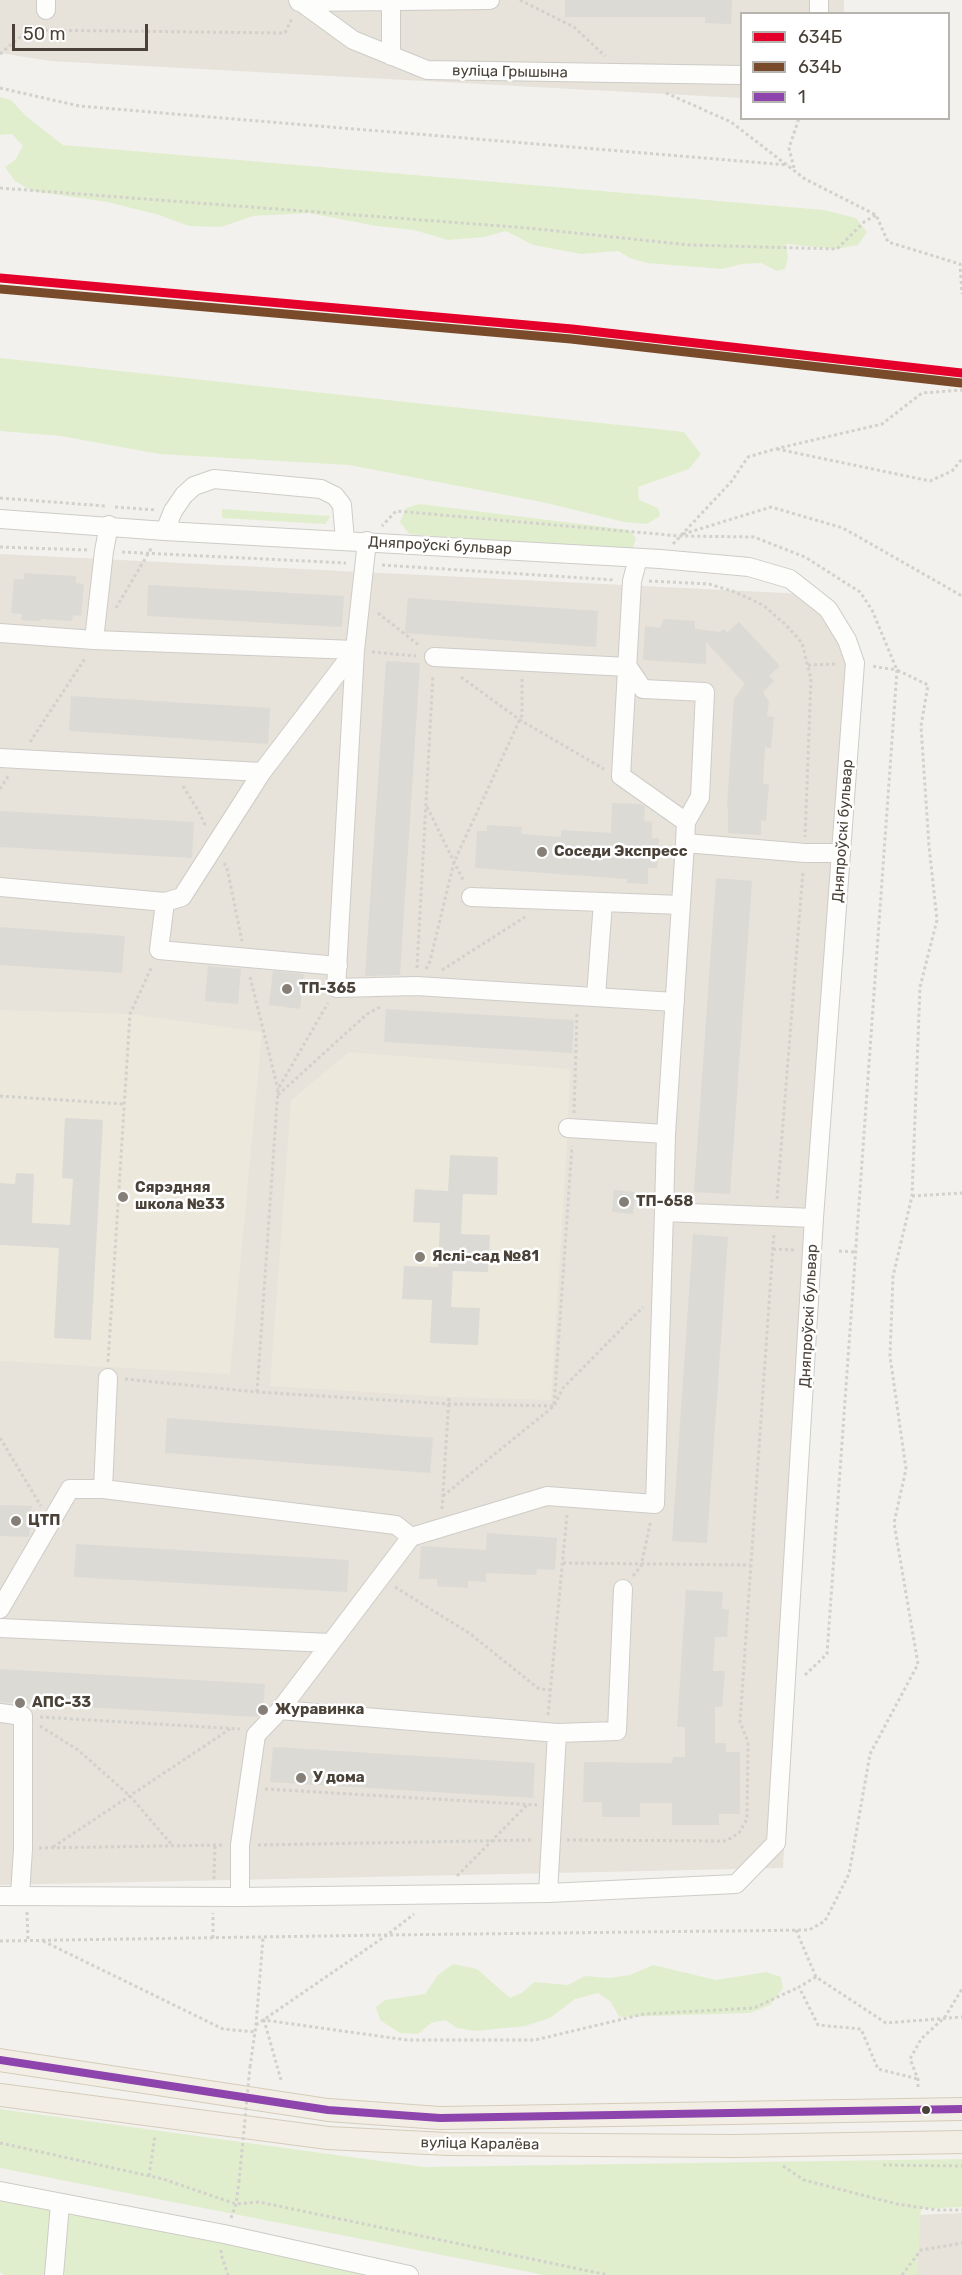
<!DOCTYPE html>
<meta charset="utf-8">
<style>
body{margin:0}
#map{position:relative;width:962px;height:2275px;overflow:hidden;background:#f2f1ed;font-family:Rubik,sans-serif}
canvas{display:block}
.legend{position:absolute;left:740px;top:12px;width:210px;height:108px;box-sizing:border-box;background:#fff;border:2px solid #b7b3af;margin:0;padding:8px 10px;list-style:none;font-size:18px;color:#4a4238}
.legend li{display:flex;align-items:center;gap:12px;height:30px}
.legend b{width:30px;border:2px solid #b7b3af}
.scale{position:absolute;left:12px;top:24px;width:136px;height:27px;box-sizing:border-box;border:3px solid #4a4238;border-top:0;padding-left:8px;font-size:18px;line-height:21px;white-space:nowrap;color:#4a4238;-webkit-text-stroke:4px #fff;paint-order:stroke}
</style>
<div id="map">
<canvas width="962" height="2275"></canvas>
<ul class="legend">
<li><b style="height:8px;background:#e4002b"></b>634Б</li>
<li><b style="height:8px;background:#7a4b2a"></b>634Ь</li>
<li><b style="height:8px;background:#8e44ad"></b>1</li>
</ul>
<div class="scale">50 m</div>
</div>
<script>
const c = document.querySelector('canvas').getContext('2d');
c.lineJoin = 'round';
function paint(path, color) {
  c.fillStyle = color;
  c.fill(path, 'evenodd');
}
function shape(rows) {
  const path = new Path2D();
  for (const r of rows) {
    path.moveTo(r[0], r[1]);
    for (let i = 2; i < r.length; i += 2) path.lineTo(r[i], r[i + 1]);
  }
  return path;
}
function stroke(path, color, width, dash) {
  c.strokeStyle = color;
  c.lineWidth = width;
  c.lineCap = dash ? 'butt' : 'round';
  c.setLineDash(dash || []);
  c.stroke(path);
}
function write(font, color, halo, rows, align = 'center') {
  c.font = font + ' Rubik,sans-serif';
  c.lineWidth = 5;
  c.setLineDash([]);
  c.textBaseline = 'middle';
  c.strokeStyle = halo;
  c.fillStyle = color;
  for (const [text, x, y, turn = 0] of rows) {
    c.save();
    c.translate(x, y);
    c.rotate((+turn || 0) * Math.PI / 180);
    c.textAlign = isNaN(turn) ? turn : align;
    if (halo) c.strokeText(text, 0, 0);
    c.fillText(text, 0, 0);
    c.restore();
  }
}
const residential = shape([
 [0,0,844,0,844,13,742,14,741,98,51,61,0,53],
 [0,554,804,594,849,647,783,1868,0,1885],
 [962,2213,962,2275,915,2275,918,2215]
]);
const education = shape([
 [0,1010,130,1014,262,1032,230,1374,0,1361],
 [349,1052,570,1069,568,1128,551,1400,449,1397,270,1386,291,1100]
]);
const green = shape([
 [0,97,11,100,26,116,63,145,824,210,856,218,867,232,858,245,836,249,786,244,788,258,785,269,777,271,761,263,742,264,722,269,647,263,630,258,618,251,581,254,533,245,506,231,484,237,448,240,414,230,376,226,309,213,253,216,221,227,189,226,159,215,107,202,32,191,15,181,5,167,15,160,23,146,12,134,0,135],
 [0,358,684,432,701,454,689,469,638,487,639,500,658,508,660,516,647,524,624,522,542,502,349,465,159,454,61,436,0,431],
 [419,504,629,530,636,538,632,551,619,553,409,534,400,522,406,508],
 [222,509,330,516,326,524,222,518],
 [453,1964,477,1969,510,1998,523,1992,534,1982,568,1985,585,1976,609,1978,630,1975,653,1965,716,1980,766,1972,781,1977,783,1988,770,2005,750,2013,619,2017,611,2002,598,1993,575,1999,550,2018,525,2026,475,2031,457,2028,445,2020,431,2023,418,2034,400,2033,380,2020,376,2007,385,2000,425,1994,438,1975],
 [0,2109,424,2167,962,2159,962,2207,921,2209,917,2275,544,2275,0,2168],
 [0,2198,264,2250,366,2275,3,2275,0,2272]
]);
const building = shape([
 [565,0,732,0,731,24,705,23,705,17,565,17],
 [24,573,76,576,76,583,84,584,81,616,73,615,72,621,41,619,41,621,21,620,22,614,11,613,14,579,24,579],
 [148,585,344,596,342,627,147,616],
 [408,598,598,611,596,647,405,633],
 [664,619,695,621,695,629,720,632,724,629,727,633,739,622,780,666,769,676,774,681,763,692,769,702,767,716,774,717,771,748,765,747,763,784,769,784,766,821,761,820,761,835,728,833,728,808,727,807,734,699,745,684,706,642,706,664,643,660,645,626,660,628],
 [386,661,420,663,400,975,365,976],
 [71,696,270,708,268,744,69,731],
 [612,803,641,804,645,807,644,821,652,822,652,838,659,838,657,868,648,868,648,884,627,883,627,879,475,868,477,831,487,831,487,825,522,827,521,834,561,837,561,830,611,833],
 [0,811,194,822,192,858,0,847],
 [716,878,752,881,730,1194,694,1192],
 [0,927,125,936,122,973,0,965],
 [208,966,241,969,238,1004,205,1001],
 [273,971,304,974,300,1009,269,1005],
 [386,1009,574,1020,572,1053,384,1042],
 [65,1118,103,1120,91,1340,54,1338,59,1248,0,1245,0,1183,15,1184,16,1173,34,1174,32,1223,70,1225,73,1179,62,1178],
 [450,1155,498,1157,497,1195,463,1194,461,1234,490,1235,488,1272,453,1271,451,1307,480,1308,478,1345,430,1343,432,1300,402,1299,404,1266,438,1267,440,1223,413,1222,415,1189,448,1191],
 [614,1190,635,1192,633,1214,612,1212],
 [693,1234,728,1237,707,1543,672,1541],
 [167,1418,433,1438,430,1473,165,1453],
 [0,1505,32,1506,29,1537,0,1536],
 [487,1533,557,1538,555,1570,537,1569,536,1575,486,1573,486,1582,468,1581,468,1588,437,1586,437,1579,419,1579,421,1546,486,1550],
 [76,1544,349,1560,347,1592,74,1577],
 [686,1590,723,1592,722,1609,729,1610,727,1637,715,1637,713,1671,725,1671,722,1707,715,1707,715,1743,726,1743,726,1752,740,1752,740,1814,719,1814,719,1825,672,1825,672,1803,640,1803,640,1817,602,1817,602,1802,583,1802,584,1762,672,1763,673,1757,685,1757,685,1727,677,1727],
 [0,1669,265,1684,263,1711,257,1717,0,1702],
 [273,1747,535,1763,533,1798,270,1782]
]);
const path = shape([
 [520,0,574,27,605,56],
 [0,54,28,30,285,33,292,18],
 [0,88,79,106,788,165],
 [666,93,731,122,805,179,876,215,888,242,960,264,962,294],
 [794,168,789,148,799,118],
 [0,188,528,228,689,245,837,249,864,222,876,215],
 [777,449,930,481,952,471,962,459],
 [0,498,105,506],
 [115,507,156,510],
 [683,534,771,507,843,528,962,596],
 [673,544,731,482,748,457,775,449,882,424,922,393,962,390],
 [0,547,88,550],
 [122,552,346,563],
 [382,565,615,580],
 [649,581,709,584,735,592,763,605,786,625,802,643,811,679,805,837],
 [116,608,152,547],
 [378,613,420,646],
 [372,652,416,656],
 [808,665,837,664],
 [461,677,520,720,604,769],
 [30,742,86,657],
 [183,786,199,812,206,827],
 [0,789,9,775],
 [427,807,464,882],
 [224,863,227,868,242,941],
 [417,968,433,675],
 [426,969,430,961,454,862,522,715,522,679],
 [442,970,525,917],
 [250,977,278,1089],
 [278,1095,367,1014,382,1006],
 [0,1096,124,1104],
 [574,1113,577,1014],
 [912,1196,962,1193],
 [777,1199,803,871],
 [773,1249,795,1250],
 [839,1251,856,1252],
 [108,1362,130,1014,152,966],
 [125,1379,257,1392,449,1404,554,1406,572,1146],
 [257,1392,278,1089,328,1003],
 [0,1438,41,1506],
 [443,1496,554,1406,563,1388,643,1307],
 [442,1509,449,1397],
 [563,1563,750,1565],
 [633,1576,641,1566,651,1520],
 [395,1587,469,1633,539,1689,550,1690],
 [805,1675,827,1654,897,670,871,666],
 [548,1715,567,1515],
 [40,1717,240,1729],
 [40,1726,78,1750,130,1796,172,1845],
 [265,1789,537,1805],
 [567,1840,726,1841,739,1833,747,1819,748,1742,740,1722,774,1232],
 [258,1845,533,1840],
 [53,1847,230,1729],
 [39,1848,222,1845],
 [457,1876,527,1805],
 [214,1879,215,1845],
 [27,1912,28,1941],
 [796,1930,816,1977,886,2023,962,2017],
 [213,1938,213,1913],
 [0,1941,387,1935,414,1914],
 [43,1941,223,2029,255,2032],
 [816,1977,799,1987,818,2025,861,2029,878,2069,918,2079],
 [256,2025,387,1935,809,1930,825,1921,849,1874,870,1754,918,1664,894,1523,906,1469,890,1356,893,1276,912,1196,920,987,937,920,929,846,921,726,928,685,897,670,872,610,860,592,805,557,754,537,680,536,396,511,382,526],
 [250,2067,256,2025,263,1938],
 [281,2080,264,2020,407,2040,535,2040,644,2014,754,2008,799,1987],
 [918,2087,918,2079,910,2059,921,2039,945,2017,962,1989],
 [0,2143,163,2179,236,2204,259,2202,608,2275],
 [883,2165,962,2166],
 [783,2166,804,2180,897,2204,937,2210,962,2210],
 [149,2176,155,2136],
 [231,2218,236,2204,239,2182],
 [221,2250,221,2254,228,2275],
 [902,2275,921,2250,962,2243]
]);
const minor = shape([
 [298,0,353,40,427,70,742,75],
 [299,2,490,0],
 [391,2,391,56],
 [46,10,46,0],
 [819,14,819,0],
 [0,519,165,531,660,559,749,567,790,579,828,609,847,640,855,663,814,1218,776,1843,736,1884,548,1893,240,1897,0,1896],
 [165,531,173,511,184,495,194,486,214,479,321,489,335,496,342,505,345,540],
 [367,541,355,650,336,988,416,986,675,1002],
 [638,558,632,581,621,776,686,822],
 [0,633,94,640,355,650],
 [94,640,104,551,109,525],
 [434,657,628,667,643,689,705,692,700,797,686,822,685,843],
 [0,758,262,772],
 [0,887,165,902],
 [471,897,681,905],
 [338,966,159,950,165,902,182,897,262,772,355,650],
 [596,996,603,902],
 [568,1128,666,1134],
 [664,1212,666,1134,685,843,805,853,841,853],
 [103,1489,108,1378],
 [411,1537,547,1496,655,1504,664,1212,814,1218],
 [0,1609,70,1489,103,1489,396,1525,411,1537,280,1710,256,1735,240,1845,240,1897],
 [0,1628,330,1643],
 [280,1710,557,1733,548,1893],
 [0,1713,23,1716,23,1849,20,1895],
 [557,1733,617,1731,623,1589],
 [0,2191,224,2234,409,2275],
 [54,2275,60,2204]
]);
const major = shape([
 [0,2060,328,2110,440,2118,962,2109],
 [0,2095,328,2138,447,2144,735,2146,962,2142]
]);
const pathBridge = shape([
 [239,2182,250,2067]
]);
const bus1 = shape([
 [0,2060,328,2110,440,2118,962,2109]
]);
const rail1 = shape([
 [0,278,572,329,962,373]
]);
const rail2 = shape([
 [0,289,571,339,961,383]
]);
const markers = [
 [542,852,6,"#857f77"],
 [287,989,6,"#857f77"],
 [123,1197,6,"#857f77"],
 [624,1202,6,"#857f77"],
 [420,1257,6,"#857f77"],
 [16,1521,6,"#857f77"],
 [20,1703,6,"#857f77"],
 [263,1710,6,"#857f77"],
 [301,1778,6,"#857f77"],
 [926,2110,5,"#4a4238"]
];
const streetNames = [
 ["вуліца Грышына",510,72,1],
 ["Дняпроўскі бульвар",440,546,3],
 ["Дняпроўскі бульвар",843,831,-86],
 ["Дняпроўскі бульвар",809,1316,-87],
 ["вуліца Каралёва",480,2144,1]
];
const poiNames = [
 ["Соседи Экспресс",554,852],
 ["ТП-365",299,989],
 ["Сярэдняя",135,1188],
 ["школа №33",135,1205],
 ["ТП-658",636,1202],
 ["Яслі-сад №81",432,1257],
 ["ЦТП",28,1521],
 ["АПС-33",32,1703],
 ["Журавинка",275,1710],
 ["У дома",313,1778]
];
paint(residential, '#e7e2da');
paint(education, '#ede8dc');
paint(green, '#e1eecd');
paint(building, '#dcdad5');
stroke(minor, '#ceccc7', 20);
stroke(major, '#d5ccba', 24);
stroke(path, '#d2d1cb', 3, [3, 3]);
stroke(minor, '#fdfdfc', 18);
stroke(major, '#f2eee5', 22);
stroke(pathBridge, '#d2d1cb', 3, [3, 3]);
stroke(bus1, '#8e44ad', 8);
stroke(rail1, '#e4002b', 9);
stroke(rail2, '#7a4b2a', 9);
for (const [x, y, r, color] of markers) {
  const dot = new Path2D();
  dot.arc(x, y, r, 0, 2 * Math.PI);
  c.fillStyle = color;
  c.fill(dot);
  stroke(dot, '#fff', 2);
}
write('15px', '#4a4238', '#fff', streetNames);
write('bold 15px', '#4a4238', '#fff', poiNames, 'left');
</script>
